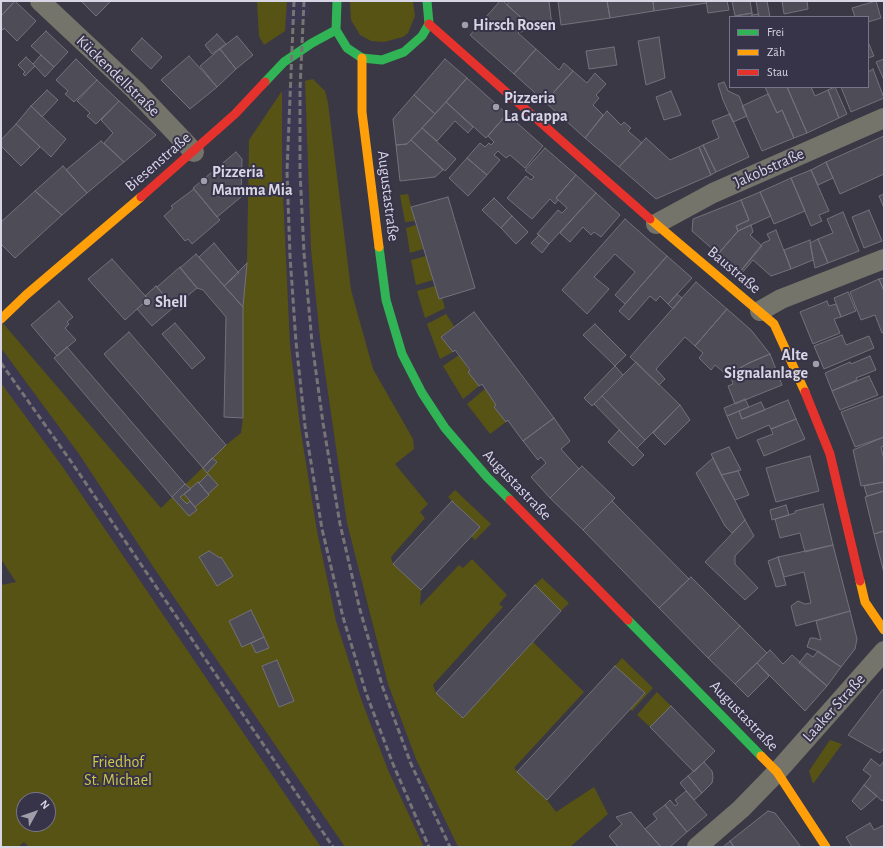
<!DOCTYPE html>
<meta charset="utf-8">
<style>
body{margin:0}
#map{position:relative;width:885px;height:848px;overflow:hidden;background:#3a3844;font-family:"Alegreya Sans",sans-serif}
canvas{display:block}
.frame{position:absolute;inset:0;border:2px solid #d8d5e4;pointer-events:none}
.legend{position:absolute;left:729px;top:16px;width:140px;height:72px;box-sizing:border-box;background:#373349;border:1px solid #777487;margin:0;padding:5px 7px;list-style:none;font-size:12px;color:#d8d5e4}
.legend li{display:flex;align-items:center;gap:8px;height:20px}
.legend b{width:20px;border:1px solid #777487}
.north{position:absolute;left:16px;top:792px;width:40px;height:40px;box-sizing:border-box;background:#373349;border:1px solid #777487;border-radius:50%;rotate:50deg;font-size:11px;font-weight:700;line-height:16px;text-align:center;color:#d8d5e4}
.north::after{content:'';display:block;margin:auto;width:14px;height:18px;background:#a19eac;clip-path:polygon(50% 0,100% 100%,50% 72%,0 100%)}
</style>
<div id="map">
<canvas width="885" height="848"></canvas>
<div class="frame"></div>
<ul class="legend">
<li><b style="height:5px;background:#30b455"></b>Frei</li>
<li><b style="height:5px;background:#ff9f0a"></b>Zäh</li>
<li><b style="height:5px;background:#e5322d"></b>Stau</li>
</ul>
<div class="north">N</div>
</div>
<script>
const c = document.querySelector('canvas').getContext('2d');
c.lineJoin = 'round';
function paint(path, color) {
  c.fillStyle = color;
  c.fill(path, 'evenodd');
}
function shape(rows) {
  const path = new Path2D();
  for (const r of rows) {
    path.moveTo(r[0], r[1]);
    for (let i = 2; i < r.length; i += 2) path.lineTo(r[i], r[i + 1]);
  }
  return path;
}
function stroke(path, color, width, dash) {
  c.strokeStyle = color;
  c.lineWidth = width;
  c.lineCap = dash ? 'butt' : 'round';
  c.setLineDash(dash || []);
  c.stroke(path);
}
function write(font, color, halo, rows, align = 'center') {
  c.font = font + ' "Alegreya Sans",sans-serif';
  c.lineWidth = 4;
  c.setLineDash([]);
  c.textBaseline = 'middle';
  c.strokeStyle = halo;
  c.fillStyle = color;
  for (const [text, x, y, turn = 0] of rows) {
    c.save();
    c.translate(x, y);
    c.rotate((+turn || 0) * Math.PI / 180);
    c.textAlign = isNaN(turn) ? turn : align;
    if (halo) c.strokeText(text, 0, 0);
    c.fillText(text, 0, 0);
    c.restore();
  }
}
const built = shape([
 [287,1,310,1,309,15,285,31],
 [305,81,311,250,320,338,331,417,366,605,388,684,416,759,458,847,424,847,388,770,361,699,336,621,317,531,300,426,290,345,282,173,282,91],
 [1,348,79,454,154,568,345,847,321,847,62,466,1,383]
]);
const green = shape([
 [257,1,287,1,285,31,264,45,259,36],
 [350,1,413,1,415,16,408,33,403,37,384,42,371,41,360,35,351,20],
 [313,79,325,91,328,103,351,290,373,369,413,439,414,449,395,464,428,504,420,512,425,518,391,557,393,564,421,590,420,606,459,565,463,568,472,559,507,595,499,604,503,607,433,685,436,693,463,718,533,642,584,692,514,768,547,800,556,812,594,787,608,814,570,847,458,847,416,759,388,684,347,523,320,338,311,250,305,81],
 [282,91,282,173,290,345,300,426,317,531,336,621,361,699,388,770,424,847,345,847,154,568,79,454,1,348,1,321,161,508,226,445,241,433,243,418,243,307,247,263,249,140],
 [408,194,415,221,405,222,400,195],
 [416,225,423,249,410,253,406,228],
 [426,256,433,280,416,285,411,260],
 [435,286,439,299,442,298,445,308,425,318,417,291],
 [446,314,454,326,441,337,453,352,440,359,427,324],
 [459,355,479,386,463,399,443,366],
 [1,383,62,466,321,847,29,847,24,842,18,847,1,847,1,585,16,582,1,559],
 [24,800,48,800,48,824,24,824],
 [485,389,496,405,494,407,506,422,490,434,467,404],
 [455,490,491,524,475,540,471,536,480,527,448,497],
 [542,578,569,603,561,611,535,585],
 [622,658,653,688,632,711,630,709,645,693,615,666],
 [657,692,671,706,650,727,637,715],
 [830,740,842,744,813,784,809,771]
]);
const building = shape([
 [1,1,15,1,1,16,1,1],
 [15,1,36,21,17,41,4,28,3,30,1,28,1,16,15,1],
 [81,1,111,1,96,16,81,1],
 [500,1,503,1,527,23,518,33,536,49,514,74,470,35,500,1],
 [509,1,549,1,552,26,520,32,527,23,507,5,509,1],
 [558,1,607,1,610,18,561,25,558,1],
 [607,1,653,1,654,11,610,18,607,1],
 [653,1,706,1,707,3,654,11,653,1],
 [706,1,727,1,729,10,708,13,706,1],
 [732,1,750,1,752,13,735,16,732,1],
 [756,1,767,1,770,17,759,17,756,1],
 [782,1,807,1,808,9,784,14,782,1],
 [876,1,881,18,868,22,868,17,855,17,852,8,876,1],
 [752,13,752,17,735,17,735,16,752,13],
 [758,14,759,17,752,17,752,15,758,14],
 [46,31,68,52,54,67,31,46,46,31],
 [217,34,226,44,212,54,205,45,217,34],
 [237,36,253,55,236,69,220,49,237,36],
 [659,37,665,78,646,85,638,41,659,37],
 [142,38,162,57,151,69,131,50,142,38],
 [868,42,874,56,868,58,868,42],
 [614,47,617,65,589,69,586,51,614,47],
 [220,49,236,69,217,87,200,66,220,49],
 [536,49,559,70,564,63,573,71,545,102,514,74,536,49],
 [41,55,54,67,45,77,33,64,41,55],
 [189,56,217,87,190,109,161,80,189,56],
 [26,57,35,66,25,76,23,74,25,72,18,65,26,57],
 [76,59,97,80,74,102,65,94,68,91,56,80,76,59],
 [445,59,467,78,435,114,414,95,445,59],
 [884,59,884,80,876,62,884,59],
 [873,69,884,98,851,112,841,87,868,87,868,72,873,69],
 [573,71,587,83,595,73,606,84,596,95,599,98,593,105,603,115,585,138,545,102,573,71],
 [467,78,507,114,486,138,446,102,467,78],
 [97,80,119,101,96,124,87,116,90,113,77,101,97,80],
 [724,82,728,91,739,96,747,116,733,122,723,100,718,84,724,82],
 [765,87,787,87,807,133,794,138,782,110,777,113,765,87],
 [787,87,811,87,815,96,828,90,839,118,807,133,787,87],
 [835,87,847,114,839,118,828,90,835,87],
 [47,90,58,100,42,117,31,106,47,90],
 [671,91,681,115,664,120,656,97,671,91],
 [768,94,777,113,782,110,794,138,762,151,742,106,768,94],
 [414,95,435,114,407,144,396,145,393,119,414,95],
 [119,101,156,135,124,162,104,143,113,133,101,120,119,101],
 [446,102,473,127,468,133,455,121,437,141,422,128,446,102],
 [31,106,66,139,51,157,16,124,31,106],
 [607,111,621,125,624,122,631,128,628,131,642,143,619,167,585,138,607,111],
 [507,114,543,146,525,168,510,155,506,158,498,151,494,155,500,160,487,175,467,158,480,143,485,147,489,143,491,145,494,142,488,136,507,114],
 [730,114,749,157,716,172,703,145,719,138,712,121,730,114],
 [16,124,40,147,21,166,1,146,1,140,16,124],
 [422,128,456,159,445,171,411,140,422,128],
 [884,136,884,174,840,194,826,162,884,136],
 [646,138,670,160,699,147,711,175,656,199,619,167,646,138],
 [411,140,443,170,435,177,400,181,396,145,407,144,411,140],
 [101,141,124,162,87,193,66,170,101,141],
 [703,145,716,172,711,175,699,147,703,145],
 [545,148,576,175,556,198,558,200,555,204,550,199,532,219,507,198,526,176,531,180,534,177,525,170,545,148],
 [236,152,242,159,241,197,217,217,193,188,236,152],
 [467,158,487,175,468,196,449,178,467,158],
 [826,162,833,178,818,185,811,170,826,162],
 [63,166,87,193,62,215,35,191,63,166],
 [811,170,829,211,819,215,822,221,811,226,791,178,811,170],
 [576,175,596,193,549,244,537,234,558,210,562,213,567,208,556,198,576,175],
 [791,178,805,211,774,224,760,192,791,178],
 [194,189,220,220,192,244,188,239,185,241,164,216,173,208,171,206,194,189],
 [35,191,62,215,15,258,1,244,1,222,35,191],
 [760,192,771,216,738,231,736,226,749,220,741,200,760,192],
 [596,193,620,215,601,237,594,232,591,235,583,227,570,242,560,233,596,193],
 [884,194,884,208,879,196,884,194],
 [448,197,475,288,439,299,411,207,448,197],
 [494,198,512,216,501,228,482,210,494,198],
 [741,200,749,220,736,226,738,231,718,254,692,231,693,219,741,200],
 [869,210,882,241,864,248,852,217,869,210],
 [843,212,859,251,828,263,818,239,833,233,827,219,843,212],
 [512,216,528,232,516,244,501,228,512,216],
 [625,219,667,256,625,304,615,295,635,272,615,254,594,277,609,289,587,314,562,290,625,219],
 [751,225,753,232,750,235,762,246,739,273,718,254,738,231,751,225],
 [776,230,791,269,771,276,753,260,741,274,739,273,763,243,770,240,767,234,776,230],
 [539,235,549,244,542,253,531,243,539,235],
 [818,239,828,263,815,268,810,243,818,239],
 [810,240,813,260,791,269,784,250,810,240],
 [214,243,239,273,224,286,199,257,214,243],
 [196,254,243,307,243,418,224,417,226,317,203,290,197,288,180,268,196,254],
 [667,256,692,278,668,304,660,296,656,301,650,296,629,320,619,311,667,256],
 [112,259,148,299,125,320,88,279,112,259],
 [247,263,243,307,224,286,247,263],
 [180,267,197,288,174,307,157,287,180,267],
 [884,278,884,291,879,279,884,278],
 [879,279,884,291,884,332,882,333,875,315,861,320,850,292,879,279],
 [696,282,727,309,695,346,685,337,656,369,665,379,659,385,630,357,696,282],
 [156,286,174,307,152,326,137,309,148,299,145,296,156,286],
 [848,292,856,311,841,317,834,298,848,292],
 [677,294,682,298,673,309,668,304,677,294],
 [59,301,73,317,67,322,69,324,65,328,76,340,57,356,31,325,59,301],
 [827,301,829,306,836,304,841,317,834,319,840,333,813,344,800,312,827,301],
 [727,309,751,330,770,354,749,363,727,375,715,365,711,370,699,358,703,353,695,346,727,309],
 [474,312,554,418,523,441,509,422,508,420,506,422,494,407,496,405,482,384,479,386,468,372,470,370,455,350,453,352,441,337,474,312],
 [175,323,205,358,192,369,162,334,175,323],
 [595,324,626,355,615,366,583,335,595,324],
 [129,332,226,445,203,468,104,354,129,332],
 [842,335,846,345,869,336,874,348,824,369,814,346,842,335],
 [67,347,185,484,172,497,54,358,67,347],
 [770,354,782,385,735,404,728,386,733,384,730,374,749,363,770,354],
 [870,356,876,370,856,378,857,380,832,391,825,373,850,362,851,364,870,356],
 [636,362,680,405,645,440,602,396,636,362],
 [615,366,623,375,592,406,584,398,615,366],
 [869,376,878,395,840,410,832,391,869,376],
 [602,396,645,440,637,448,594,404,602,396],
 [884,396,884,437,855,447,841,412,884,396],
 [745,399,749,407,727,416,724,408,745,399],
 [788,400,796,419,771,429,769,425,737,439,727,416,739,411,742,419,788,400],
 [761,402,765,410,742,419,739,411,761,402],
 [680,405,690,420,665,445,653,433,680,405],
 [554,418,570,441,561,449,579,469,550,498,531,477,546,463,541,457,538,460,523,441,554,418],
 [796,419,805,439,764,456,757,440,773,434,771,429,796,419],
 [619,430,644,455,633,466,608,442,619,430],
 [884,437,884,446,881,447,884,460,884,482,861,486,853,450,884,437],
 [729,447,741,470,721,475,711,454,729,447],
 [810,456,819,491,776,502,766,468,810,456],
 [212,458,217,462,207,473,203,468,212,458],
 [713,458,745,520,732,533,725,526,696,473,713,458],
 [582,466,615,498,583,530,550,498,582,466],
 [738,471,749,495,735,500,721,475,738,471],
 [208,474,218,485,208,494,199,483,208,474],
 [198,482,209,495,195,507,184,494,198,482],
 [884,482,884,491,867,496,864,486,884,482],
 [185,484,191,489,180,497,187,504,190,501,197,510,189,516,172,497,185,484],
 [884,491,884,531,874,534,865,497,884,491],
 [452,501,480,527,421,590,393,564,452,501],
 [612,501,689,579,659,608,583,530,612,501],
 [823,504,833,545,805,552,800,533,780,538,775,519,795,513,795,511,823,504],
 [786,505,789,515,772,520,770,510,786,505],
 [745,520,754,536,735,556,735,564,758,588,745,600,705,562,745,520],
 [884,531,884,573,874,534,884,531],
 [833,545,850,611,796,626,791,606,798,601,805,604,811,603,804,572,784,577,778,557,833,545],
 [209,551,220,558,221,557,233,576,217,586,199,557,209,551],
 [778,557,786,585,776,587,768,561,778,557],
 [691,577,740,626,708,658,659,608,691,577],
 [535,585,561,611,463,718,436,693,535,585],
 [251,610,264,637,242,647,229,621,251,610],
 [850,611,857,639,855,649,841,667,815,650,807,647,810,638,814,638,821,640,816,621,850,611],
 [740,626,767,653,735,684,708,658,740,626],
 [264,637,269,648,256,653,251,643,264,637],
 [770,650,783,664,792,655,827,686,805,711,757,663,770,650],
 [818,651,841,667,827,686,799,663,807,653,813,657,818,651],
 [277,660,294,701,279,707,262,666,277,660],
 [757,663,769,676,748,697,735,684,757,663],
 [615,666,645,693,547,800,517,772,615,666],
 [884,688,884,748,880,753,848,735,884,688],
 [671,706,715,751,694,772,650,727,671,706],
 [871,759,880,766,884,761,884,798,882,801,864,785,871,776,863,770,871,759],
 [704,762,712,771,713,777,712,783,702,793,688,776,704,762],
 [688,776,702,793,694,800,680,783,688,776],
 [864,785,877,796,861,810,852,801,864,785],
 [686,791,707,815,687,832,665,805,670,800,675,806,678,804,675,800,686,791],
 [665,805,687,832,670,847,661,847,645,829,657,819,653,814,665,805],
 [768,811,775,813,801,847,734,847,730,841,768,811],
 [631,812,645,829,661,847,618,847,609,836,622,824,616,817,631,812],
 [870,823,874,830,884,825,884,847,852,847,846,837,870,823],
 [730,841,734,847,723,847,730,841]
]);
const street = shape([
 [40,1,135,90,194,152],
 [656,224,713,193,884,118],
 [760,311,781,299,884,259],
 [697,847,741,809,777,772,884,651]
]);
const fast = shape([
 [337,1,336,30,347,48,362,58,382,60,404,52,422,36,429,24,427,1],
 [265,82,284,62,312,43,336,30],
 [379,247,386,300,402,354,422,393,445,428,487,477,510,500],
 [628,620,761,756]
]);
const slow = shape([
 [362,58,362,112,379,247],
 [650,219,774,324,805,392],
 [1,319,26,295,141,197],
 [860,581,865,602,884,630],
 [761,756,777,772,826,847]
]);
const jam = shape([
 [429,24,650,219],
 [141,197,235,114,265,82],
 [805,392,830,454,860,581],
 [510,500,628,620]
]);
const rail = shape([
 [294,1,287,171,290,256,296,342,305,426,322,529,343,617,366,693,393,764,429,847],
 [304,1,300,89,300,171,304,253,312,343,323,423,340,524,360,610,383,688,411,764,450,847],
 [1,363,70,460,333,847]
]);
const markers = [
 [465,25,4,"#a19eac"],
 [496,107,4,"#a19eac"],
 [204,181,4,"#a19eac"],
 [147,302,4,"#a19eac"],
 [816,364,4,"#a19eac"]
];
const poiNames = [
 ["Hirsch Rosen",473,25],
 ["Pizzeria",504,98],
 ["La Grappa",504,116],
 ["Pizzeria",212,172],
 ["Mamma Mia",212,190],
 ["Shell",155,302],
 ["Alte",808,355,"right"],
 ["Signalanlage",808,373,"right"]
];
const streetNames = [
 ["Kückendellstraße",118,76,44],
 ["Biesenstraße",158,162,-41],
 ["Jakobstraße",769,168,-24],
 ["Augustastraße",388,196,83],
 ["Baustraße",734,270,40],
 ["Augustastraße",517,485,46],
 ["Laaker Straße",834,708,-48],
 ["Augustastraße",744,716,46]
];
const parkNames = [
 ["Friedhof",118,762],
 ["St. Michael",118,780]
];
paint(built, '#3d3852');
paint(green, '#575315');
paint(building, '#4e4c56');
stroke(building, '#73717c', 1);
stroke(street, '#75746a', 20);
stroke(fast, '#30b455', 9);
stroke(slow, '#ff9f0a', 9);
stroke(jam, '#e5322d', 9);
stroke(rail, '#767475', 3, [6, 3]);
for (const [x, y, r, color] of markers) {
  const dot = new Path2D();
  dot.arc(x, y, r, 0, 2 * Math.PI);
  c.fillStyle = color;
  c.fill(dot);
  stroke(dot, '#373349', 1.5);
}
write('bold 16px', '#d8d5e4', '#373349', poiNames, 'left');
write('16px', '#d8d5e4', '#373349', streetNames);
write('16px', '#d0c849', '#373349', parkNames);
</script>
